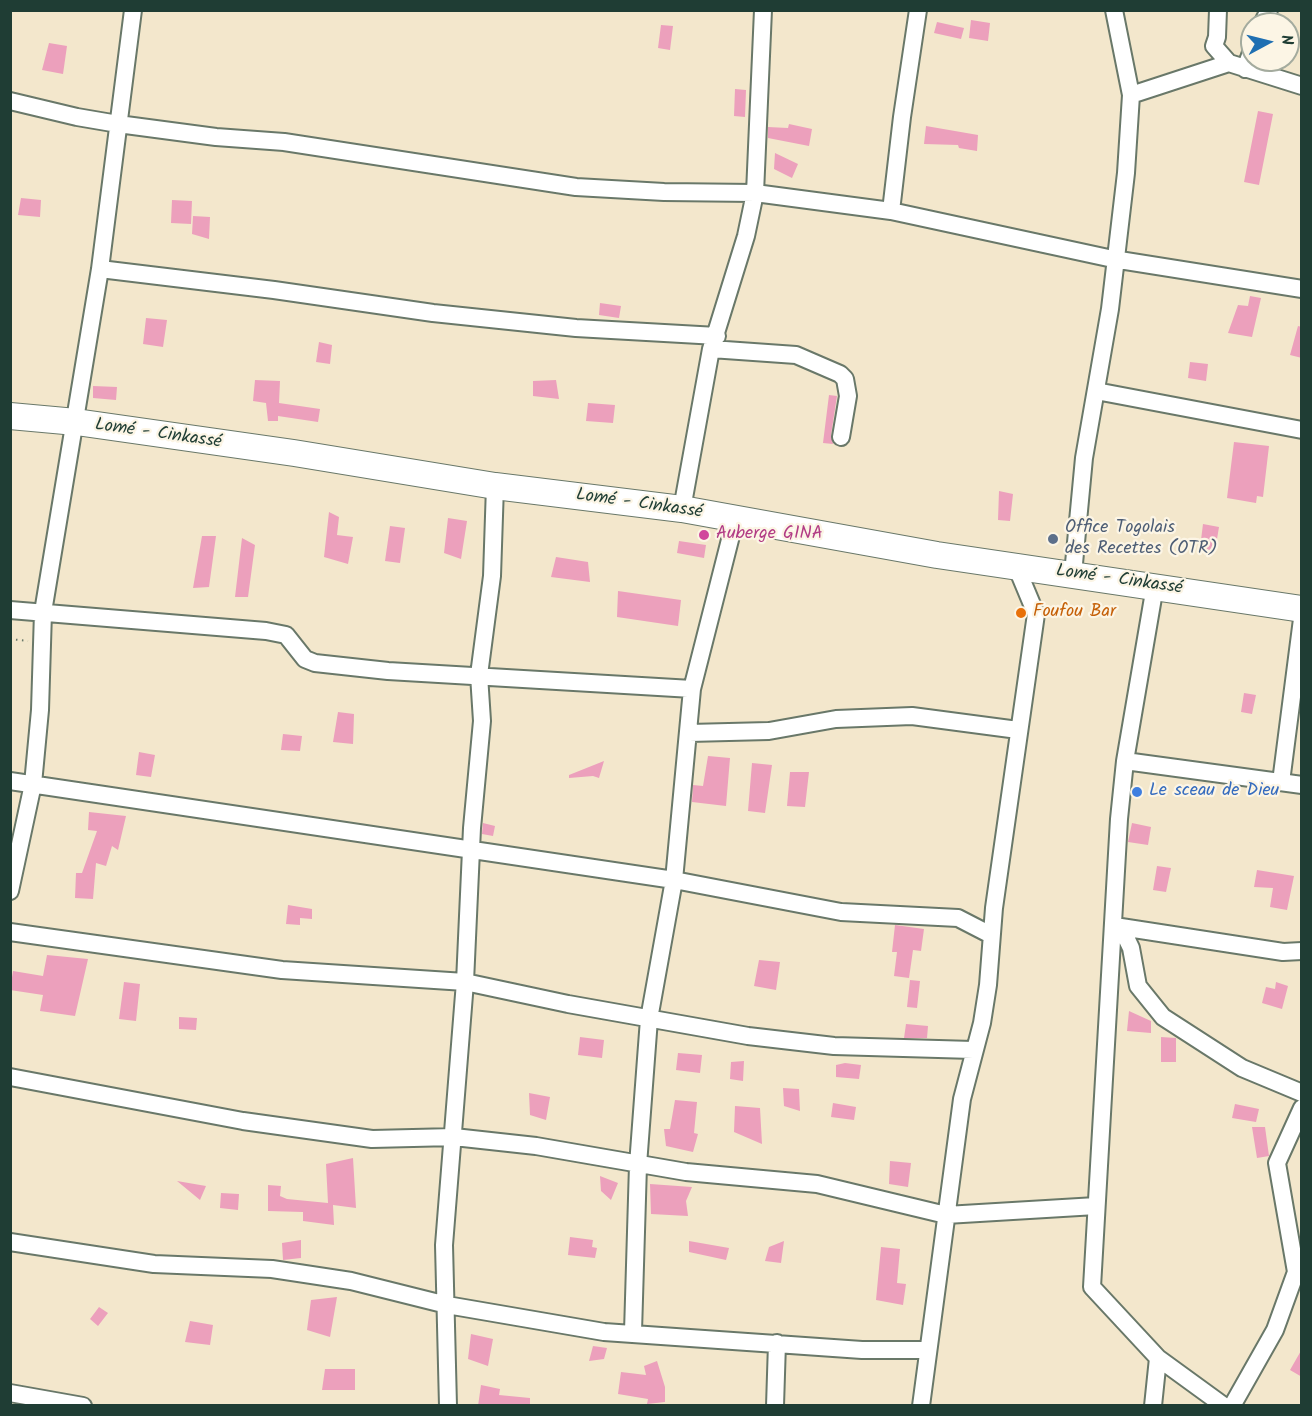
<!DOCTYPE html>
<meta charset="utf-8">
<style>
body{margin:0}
#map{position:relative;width:1312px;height:1416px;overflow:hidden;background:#f3e7cc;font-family:Kalam,sans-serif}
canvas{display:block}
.frame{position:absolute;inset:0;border:12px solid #1f3d34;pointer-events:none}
.north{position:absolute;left:1240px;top:12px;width:60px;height:60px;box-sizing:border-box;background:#fcf5e5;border:2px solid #a4ab9e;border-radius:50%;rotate:83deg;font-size:16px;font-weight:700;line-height:24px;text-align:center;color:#1f3d34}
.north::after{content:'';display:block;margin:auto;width:21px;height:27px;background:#1f6fb2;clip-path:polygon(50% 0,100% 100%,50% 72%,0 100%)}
</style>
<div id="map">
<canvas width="1312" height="1416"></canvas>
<div class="frame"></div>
<div class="north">N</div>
</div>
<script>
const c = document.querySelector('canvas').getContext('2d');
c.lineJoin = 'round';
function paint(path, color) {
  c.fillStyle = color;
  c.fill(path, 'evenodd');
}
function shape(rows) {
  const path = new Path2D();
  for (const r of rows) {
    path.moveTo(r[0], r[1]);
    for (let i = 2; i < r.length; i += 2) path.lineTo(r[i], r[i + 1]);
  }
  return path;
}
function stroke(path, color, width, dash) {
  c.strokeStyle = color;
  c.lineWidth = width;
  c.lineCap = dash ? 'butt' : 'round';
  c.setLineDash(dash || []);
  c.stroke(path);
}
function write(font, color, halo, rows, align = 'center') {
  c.font = font + ' Kalam,sans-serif';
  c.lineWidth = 4.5;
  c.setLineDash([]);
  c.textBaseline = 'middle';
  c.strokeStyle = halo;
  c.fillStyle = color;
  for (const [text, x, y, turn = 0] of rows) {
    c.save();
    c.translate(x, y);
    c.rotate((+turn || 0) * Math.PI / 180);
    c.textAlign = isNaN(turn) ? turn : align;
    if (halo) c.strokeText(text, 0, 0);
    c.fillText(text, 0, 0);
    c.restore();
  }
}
const building = shape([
 [971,20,990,23,988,41,969,38],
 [937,22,964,28,961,39,934,33],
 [661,25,673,26,670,50,658,48],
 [49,43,67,46,63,74,42,70],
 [735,89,746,90,745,117,734,116],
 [1258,111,1273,114,1259,185,1244,182],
 [789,124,812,129,809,146,768,138,768,127,788,128],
 [926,126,978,135,977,151,959,148,958,145,924,144],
 [775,153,798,164,792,178,774,169],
 [21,198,41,200,40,217,18,215],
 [172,200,192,201,191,224,171,223],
 [193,216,210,217,209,239,192,234],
 [1250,296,1261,298,1252,337,1228,333,1238,305,1248,306],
 [600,303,621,306,619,318,599,315],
 [146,318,167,320,163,347,143,344],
 [1298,326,1302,327,1302,358,1290,355],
 [319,342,332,345,330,364,316,362],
 [1190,362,1208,364,1206,381,1188,378],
 [255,380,280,381,279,403,320,409,318,422,278,416,278,421,268,421,266,403,253,401],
 [556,380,559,399,533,396,533,381],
 [93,386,117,387,116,400,93,398],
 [829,395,837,396,831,435,833,444,823,443],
 [588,403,615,405,613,423,586,421],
 [1234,442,1269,446,1263,497,1257,496,1256,503,1227,498],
 [999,491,1013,494,1010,521,998,520],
 [329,512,339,517,337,535,353,537,348,564,324,557],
 [448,518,467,521,461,559,444,553],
 [1203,524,1219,527,1215,551,1200,548],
 [390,526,405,528,400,563,385,561],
 [202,536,216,536,209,587,193,588],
 [242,538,255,545,248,597,235,597],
 [679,541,706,545,704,558,677,553],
 [556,557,588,562,590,582,551,577],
 [618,591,681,600,678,626,617,617],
 [1244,693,1256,695,1252,714,1241,712],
 [338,712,354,714,353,744,333,742],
 [283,734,302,736,300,751,281,750],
 [139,752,155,755,151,777,136,775],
 [708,756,730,758,726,806,692,802,693,785,703,786],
 [604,761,599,778,593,776,569,778,569,775],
 [752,763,772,765,765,813,748,811],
 [790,772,809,772,805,807,787,806],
 [89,812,126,816,118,850,112,846,106,866,96,863,93,899,75,898,76,873,82,873,97,831,88,830],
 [483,823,495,826,493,836,482,834],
 [1132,823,1151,827,1148,845,1128,842],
 [1157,866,1171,868,1166,892,1153,890],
 [1257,870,1294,876,1287,910,1270,907,1273,888,1254,887],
 [288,905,312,909,312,919,300,918,300,925,286,924],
 [895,925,924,929,921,951,913,950,909,978,894,976,897,952,892,952],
 [47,955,88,959,75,1016,40,1011,43,995,10,990,13,971,43,976],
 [759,960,780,962,776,990,754,986],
 [910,980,920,981,917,1008,907,1007],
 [124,982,140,984,136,1021,119,1019],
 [1276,982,1288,986,1282,1009,1262,1003,1266,987,1275,989],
 [1129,1011,1151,1021,1151,1033,1127,1031],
 [179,1017,197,1018,196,1030,179,1029],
 [906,1024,928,1026,927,1038,904,1038],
 [580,1037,604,1040,602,1058,578,1055],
 [1161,1037,1176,1038,1176,1062,1161,1062],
 [678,1053,702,1055,700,1073,676,1070],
 [744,1061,743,1081,730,1079,731,1062],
 [845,1063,861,1065,859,1079,836,1077,836,1065],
 [783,1088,799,1089,800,1111,784,1106],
 [529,1093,550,1097,546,1120,530,1115],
 [675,1100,697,1102,694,1133,698,1134,693,1152,666,1146,664,1129,670,1129],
 [833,1103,856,1107,854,1120,831,1117],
 [1235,1104,1259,1109,1256,1122,1232,1118],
 [735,1106,760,1108,762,1144,734,1132],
 [1252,1127,1265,1127,1269,1156,1257,1158],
 [353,1158,356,1208,333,1205,334,1225,303,1221,303,1212,268,1211,268,1185,281,1186,280,1196,287,1199,328,1203,326,1164],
 [890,1161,911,1163,908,1187,889,1184],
 [600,1176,618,1183,611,1200,601,1191],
 [177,1181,206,1186,200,1200],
 [650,1184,692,1187,686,1201,688,1216,651,1214],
 [221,1193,239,1194,238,1210,220,1208],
 [570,1237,593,1240,592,1247,597,1248,595,1258,568,1255],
 [301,1240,301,1258,283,1260,282,1243],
 [689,1241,729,1248,726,1260,689,1252],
 [784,1241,781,1263,765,1261,769,1247],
 [881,1247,900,1249,897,1283,906,1284,903,1305,876,1300],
 [337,1297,330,1337,307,1330,311,1300],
 [99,1307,108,1313,98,1326,90,1319],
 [190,1321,213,1325,210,1345,185,1342],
 [471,1334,493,1339,488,1366,468,1359],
 [593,1346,607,1348,604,1359,589,1361],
 [1302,1349,1302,1377,1290,1370],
 [657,1361,665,1387,665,1402,647,1404,648,1399,618,1394,621,1372,646,1375,644,1366],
 [325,1369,355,1369,355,1390,322,1390],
 [481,1385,500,1389,499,1395,530,1398,530,1406,478,1406]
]);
const path = shape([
 [10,639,28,641]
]);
const minor = shape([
 [1218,10,1217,37,1214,46,1229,63],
 [1262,24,1269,10],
 [1245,69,1252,50],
 [1131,95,1229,63,1302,86],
 [10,101,77,117,118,124,216,137,284,142,576,187,664,192,755,193,763,10],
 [891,211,902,117,918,10],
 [100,269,274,290,433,313,576,328,717,336],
 [711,349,796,355,840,374,845,379,848,396,841,437],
 [1096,391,1302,430],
 [682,509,711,349,746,236,755,193,891,211,1113,259,1302,289],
 [1073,574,1084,458,1110,309,1126,173,1131,95,1114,10],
 [1155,586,1125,761,1119,819,1092,1287,1158,1358,1224,1406],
 [10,610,266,631,286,635,305,659,315,663,388,671,692,689],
 [689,733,769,731,836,719,912,716,1018,730],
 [1125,761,1302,785],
 [10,781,674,880,841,912,958,918,991,935],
 [1281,782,1302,619],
 [10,891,33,784,40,710,43,612,100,269,133,10],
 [1114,926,1121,927,1131,948,1138,986,1163,1017,1242,1068,1302,1093],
 [1121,927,1283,952,1302,951],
 [10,932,282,970,465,982,568,1004,748,1036,834,1046,973,1050],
 [10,1077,243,1121,372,1139,454,1137,536,1146,686,1172,817,1184,946,1215,1096,1206],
 [10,1242,154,1264,272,1269,351,1281,447,1305,604,1332,862,1350,928,1350],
 [633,1332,638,1165,649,1019,674,880,692,689,735,520],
 [10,1393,83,1406],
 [448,1406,444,1245,465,982,472,828,482,721,479,675,492,576,495,486],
 [775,1406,777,1343],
 [921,1406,962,1099,982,1023,988,985,994,908,1036,614,1016,566],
 [1153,1406,1158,1358],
 [1232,1406,1275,1330,1296,1272,1277,1163,1302,1108]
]);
const highway = shape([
 [10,416,76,422,294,453,495,486,682,509,937,555,1302,609]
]);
const markers = [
 [704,535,6,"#d1479c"],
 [1053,539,6,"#5c6f8a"],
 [1021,613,6,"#e8710a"],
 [1137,792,6,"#3f7fe0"]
];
const streetNames = [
 ["Lomé - Cinkassé",158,435,8],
 ["Lomé - Cinkassé",639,505,8],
 ["Lomé - Cinkassé",1119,581,8]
];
const serviceNames = [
 ["Office Togolais",1065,529],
 ["des Recettes (OTR)",1065,550]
];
const hotelNames = [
 ["Auberge GINA",716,535]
];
const foodNames = [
 ["Foufou Bar",1033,613]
];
const shopNames = [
 ["Le sceau de Dieu",1149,792]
];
paint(building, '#eca0bc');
stroke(minor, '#697869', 20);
stroke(highway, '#697869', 28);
stroke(path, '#697869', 2, [1.5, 4.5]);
stroke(minor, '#fff', 16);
stroke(highway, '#fff', 26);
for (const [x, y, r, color] of markers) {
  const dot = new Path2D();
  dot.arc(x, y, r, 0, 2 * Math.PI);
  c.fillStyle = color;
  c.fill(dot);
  stroke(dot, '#fcf5e5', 2);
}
write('18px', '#1f3d34', '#fcf5e5', streetNames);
write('18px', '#4e5e75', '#fcf5e5', serviceNames, 'left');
write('18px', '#b23c85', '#fcf5e5', hotelNames, 'left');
write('18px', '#c56008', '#fcf5e5', foodNames, 'left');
write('18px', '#366cbe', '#fcf5e5', shopNames, 'left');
</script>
